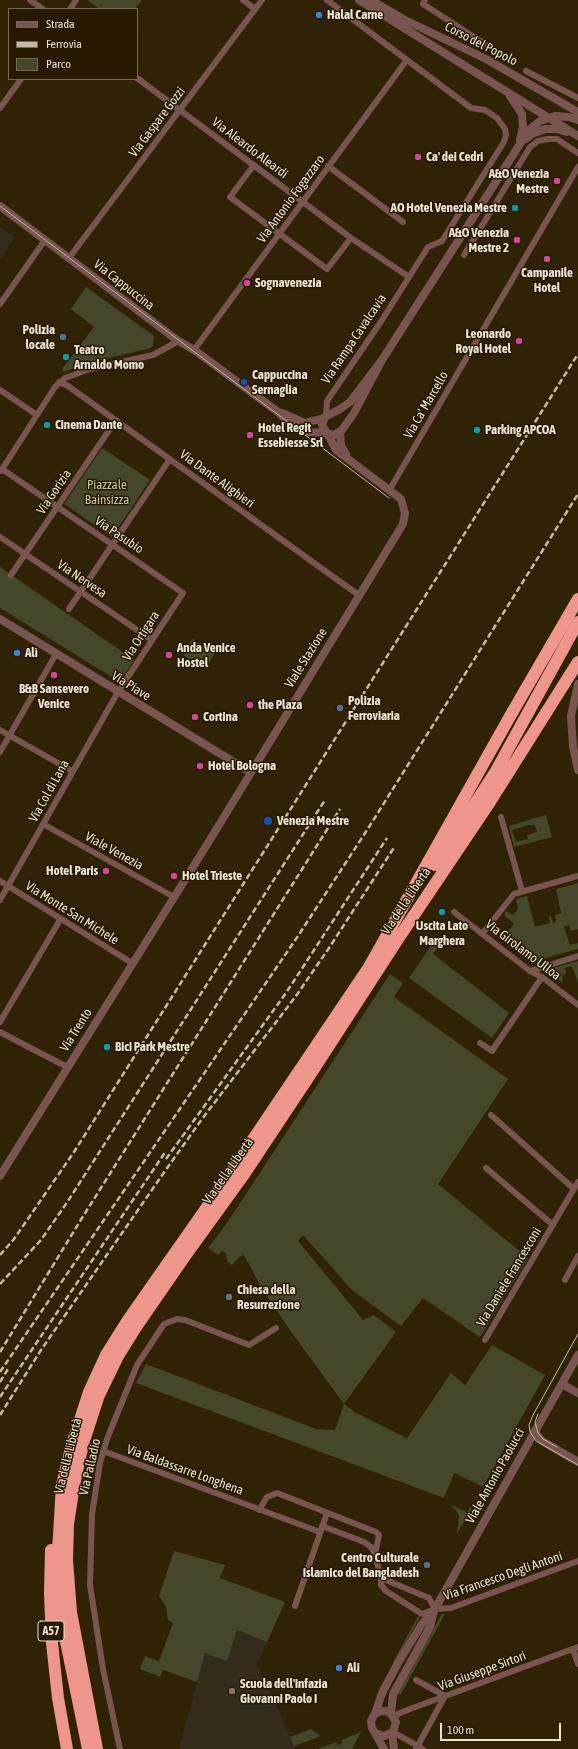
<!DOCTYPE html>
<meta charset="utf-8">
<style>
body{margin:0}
#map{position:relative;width:578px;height:1749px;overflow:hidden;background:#302305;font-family:"Asap Condensed",sans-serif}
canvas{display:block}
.legend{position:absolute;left:8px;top:8px;width:130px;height:72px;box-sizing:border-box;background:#261900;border:1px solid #746954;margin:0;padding:5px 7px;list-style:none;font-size:12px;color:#eae2d2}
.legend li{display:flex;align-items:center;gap:8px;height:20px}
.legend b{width:20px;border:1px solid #746954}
.scale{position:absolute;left:440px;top:1723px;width:121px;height:18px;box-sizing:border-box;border:2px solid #eae2d2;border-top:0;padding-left:5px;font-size:12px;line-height:14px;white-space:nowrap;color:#eae2d2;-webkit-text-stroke:3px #261900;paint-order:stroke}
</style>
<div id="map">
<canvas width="578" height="1749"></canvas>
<ul class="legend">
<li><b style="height:5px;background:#795550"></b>Strada</li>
<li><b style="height:5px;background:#c3baa7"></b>Ferrovia</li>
<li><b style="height:11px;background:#44472a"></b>Parco</li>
</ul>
<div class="scale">100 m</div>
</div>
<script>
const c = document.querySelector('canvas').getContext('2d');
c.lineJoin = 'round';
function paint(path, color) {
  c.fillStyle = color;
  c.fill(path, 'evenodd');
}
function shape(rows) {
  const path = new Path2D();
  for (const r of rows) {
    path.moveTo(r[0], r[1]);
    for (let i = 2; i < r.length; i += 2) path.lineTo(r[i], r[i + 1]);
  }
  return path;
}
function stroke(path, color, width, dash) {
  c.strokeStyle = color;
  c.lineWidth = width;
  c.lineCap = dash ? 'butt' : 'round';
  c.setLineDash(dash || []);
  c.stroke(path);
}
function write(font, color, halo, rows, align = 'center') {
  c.font = font + ' "Asap Condensed",sans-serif';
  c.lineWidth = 3;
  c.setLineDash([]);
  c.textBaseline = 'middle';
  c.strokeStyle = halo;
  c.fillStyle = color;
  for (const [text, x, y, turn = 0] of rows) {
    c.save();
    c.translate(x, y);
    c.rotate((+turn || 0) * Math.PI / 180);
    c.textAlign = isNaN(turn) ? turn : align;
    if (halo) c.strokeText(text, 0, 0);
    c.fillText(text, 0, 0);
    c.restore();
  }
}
const education = shape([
 [0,227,15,237,0,259],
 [237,1630,267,1642,257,1664,296,1749,179,1749,205,1653]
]);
const green = shape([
 [87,0,142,0,135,9,99,9],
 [86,287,154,336,153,345,151,348,84,364,64,372,62,369,94,327,71,309],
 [102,448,150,480,112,537,64,504],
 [0,567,134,660,120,682,0,608],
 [192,639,215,653,205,669,183,655],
 [546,815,552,837,514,847,509,826],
 [528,825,535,825,537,832,527,835,528,839,516,842,512,830],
 [578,883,578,930,577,929,571,931,569,925,564,927,570,945,578,943,578,949,535,961,504,936,514,924,504,915,506,911,513,915,518,909,516,899,527,896,535,927,550,923,549,917,551,916,553,923,556,922,555,915,561,913,556,889],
 [435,940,440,944,433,954,509,1013,492,1038,409,978],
 [578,961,578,983,572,966,565,968,566,974,562,975,563,983,546,970],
 [390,974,403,983,394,997,508,1079,438,1184,528,1258,480,1337,423,1298,401,1326,352,1290,303,1235,298,1241,363,1320,374,1315,396,1332,344,1404,356,1413,407,1438,451,1373,465,1385,492,1345,545,1375,483,1487,454,1473,444,1498,136,1383,146,1364,316,1429,335,1430,344,1404,287,1326,261,1287,244,1255,239,1257,232,1265,227,1261,226,1253,222,1251,218,1255,208,1248,227,1223],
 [449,1504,467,1512,470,1507,472,1508,457,1534,459,1516,456,1510],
 [174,1551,225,1565,220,1578,285,1602,267,1642,237,1630,227,1661,205,1653,197,1682,163,1670,160,1677,140,1669,145,1656,159,1661,173,1623,168,1620,166,1607,159,1596],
 [442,1614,445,1614,401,1694,395,1696],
 [418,1616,420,1617,395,1663,393,1662],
 [311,1729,321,1736,294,1746,290,1737],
 [361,1732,352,1749,318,1749,336,1742,338,1745,343,1743,341,1740]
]);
const minor = shape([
 [30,0,43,9],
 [243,0,255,9],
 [425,0,423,4,502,55],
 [70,9,76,0],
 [526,71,578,98],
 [137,78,351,238,409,277],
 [0,108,21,79],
 [254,165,230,197,327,269,351,238],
 [328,166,403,222],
 [464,255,530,147,538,141,548,139,557,139,578,153],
 [69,258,262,0],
 [0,304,45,240],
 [194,350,406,61],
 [59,382,68,386,360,596],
 [0,390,37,415],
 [326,416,327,401,382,320,428,247,442,241,504,142,506,135,505,129,497,118,485,110,471,108,327,0],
 [1,471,55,387,65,378,90,369,153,355,175,343],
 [390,489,578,167],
 [0,537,152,640],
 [11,575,116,420],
 [69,609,170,459],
 [0,730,72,771],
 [0,752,56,654],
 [501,817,522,891],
 [43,824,174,897],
 [0,881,132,963],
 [0,900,118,692,183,593,2,469],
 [454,912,530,971,542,977,578,1005],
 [482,934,514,894,578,876],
 [530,971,578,956],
 [0,1022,60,920],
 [0,1032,67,1067],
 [480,1043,492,1051,542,977],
 [491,1115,574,1189],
 [486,1168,553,1225],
 [565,1280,578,1256],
 [485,1340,578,1182],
 [103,1451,320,1532],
 [259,1510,267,1497,277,1493,376,1532,379,1535,375,1554],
 [322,1526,364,1542,371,1547,375,1554,381,1578],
 [295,1606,327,1513],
 [435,1609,429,1598,381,1578,381,1585,386,1591,422,1614,435,1609,451,1608,578,1561],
 [573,1649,578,1664],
 [395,1718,398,1714,410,1709,578,1647],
 [393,1732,423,1749],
 [120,1749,103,1669,90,1585,92,1514,100,1463,107,1439,137,1365,164,1324,177,1319,185,1320,249,1345,276,1328],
 [416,1749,445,1696,416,1680]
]);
const tertiary = shape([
 [359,0,578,136],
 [371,0,405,20,486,59,578,112],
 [510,96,522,114,523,127,520,140],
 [526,139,532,134,545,129,557,129,567,132],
 [0,206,177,340,197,352,278,412,293,427,306,432,326,433],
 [382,360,354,413,342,430,334,435,327,433,322,425,325,417,340,409,350,402,382,360,529,130,540,121,555,116,569,117,578,120],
 [282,413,305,423,324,418],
 [340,432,341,446,346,454],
 [0,619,250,772],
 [578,684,571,716,573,747,578,770],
 [0,1176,208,843,403,524,405,513,401,499,336,450,327,433],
 [562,1384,578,1393],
 [534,1431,542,1441,578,1462],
 [375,1714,382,1693,398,1663,422,1624,435,1609,578,1355],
 [391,1714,393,1694,430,1627,434,1611],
 [375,1733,384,1736,393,1732,396,1722,391,1714,386,1711,380,1711,374,1715,371,1721,372,1728,384,1749],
 [392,1733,394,1749]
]);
const motorway = shape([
 [435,865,496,771,578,622],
 [51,1550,50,1593,52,1643,58,1698,67,1749],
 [88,1749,61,1617,58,1551,62,1485,72,1444,89,1392,106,1355,128,1320,219,1190,369,967,513,711],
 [97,1749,71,1612,67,1560,68,1524,74,1485,83,1444,99,1395,118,1356,136,1327,185,1256,245,1173,310,1075,400,936,488,805,578,662]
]);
const tram = shape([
 [0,206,389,498],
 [578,1334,533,1415,529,1425,530,1432,536,1441,578,1465],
 [538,1414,535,1422,538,1433,543,1439,557,1447]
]);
const rail = shape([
 [166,1159,286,993,387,838],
 [0,1255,14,1239,74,1152,578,354],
 [0,1284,41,1240,68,1201,325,800],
 [0,1352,82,1218,340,809],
 [0,1372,298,936,369,827,578,494],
 [0,1382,8,1369],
 [0,1397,166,1151],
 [0,1415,41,1350,165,1171,202,1119,296,996,329,948,395,846]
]);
const motorwayBridge = shape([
 [513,711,578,599]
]);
const markers = [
 [319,15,4,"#3f7fe0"],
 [418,157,4,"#d1479c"],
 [557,181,4,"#d1479c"],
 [515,208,4,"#0f9aa8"],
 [517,240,4,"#d1479c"],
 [547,259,4,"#d1479c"],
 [247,283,4,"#d1479c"],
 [63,337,4,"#5c6f8a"],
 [519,341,4,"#d1479c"],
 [66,357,4,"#0f9aa8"],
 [244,382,4,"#1a4fb4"],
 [47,425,4,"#0f9aa8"],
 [477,430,4,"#0f9aa8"],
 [250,435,4,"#d1479c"],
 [17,653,4,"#3f7fe0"],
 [169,655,4,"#d1479c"],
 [54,675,4,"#d1479c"],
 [250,705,4,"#d1479c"],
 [340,708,4,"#5c6f8a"],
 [195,717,4,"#d1479c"],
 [200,766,4,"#d1479c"],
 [268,821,5,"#1a4fb4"],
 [106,871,4,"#d1479c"],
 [174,876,4,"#d1479c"],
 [442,912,4,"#0f9aa8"],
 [107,1047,4,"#0f9aa8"],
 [229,1297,4,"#6b7280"],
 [427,1565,4,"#5c6f8a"],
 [339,1668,4,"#3f7fe0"],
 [232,1691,4,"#8d6e63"]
];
const shields = [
 [51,1631,26]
];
const shieldNames = [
 ["A57",51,1631]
];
const poiNames = [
 ["Halal Carne",327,15],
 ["Ca' dei Cedri",426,157],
 ["A&O Venezia",549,174,"right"],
 ["Mestre",549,189,"right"],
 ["AO Hotel Venezia Mestre",507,208,"right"],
 ["A&O Venezia",509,233,"right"],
 ["Mestre 2",509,248,"right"],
 ["Campanile",547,273,"center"],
 ["Hotel",547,288,"center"],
 ["Sognavenezia",255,283],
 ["Polizia",55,330,"right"],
 ["locale",55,345,"right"],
 ["Leonardo",511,334,"right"],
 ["Royal Hotel",511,349,"right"],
 ["Teatro",74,350],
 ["Arnaldo Momo",74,365],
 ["Cappuccina",252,375],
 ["Sernaglia",252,390],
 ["Cinema Dante",55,425],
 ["Hotel Regit",258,428],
 ["Essebiesse Srl",258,443],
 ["Parking APCOA",485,430],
 ["Anda Venice",177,648],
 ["Hostel",177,663],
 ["Alì",25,653],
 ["B&B Sansevero",54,689,"center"],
 ["Venice",54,704,"center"],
 ["Polizia",348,701],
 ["Ferroviaria",348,716],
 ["the Plaza",258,705],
 ["Cortina",203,717],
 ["Hotel Bologna",208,766],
 ["Venezia Mestre",277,821],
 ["Hotel Paris",98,871,"right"],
 ["Hotel Trieste",182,876],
 ["Uscita Lato",442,926,"center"],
 ["Marghera",442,941,"center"],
 ["Bici Park Mestre",115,1047],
 ["Chiesa della",237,1290],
 ["Resurrezione",237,1305],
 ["Centro Culturale",419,1558,"right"],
 ["Islamico del Bangladesh",419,1573,"right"],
 ["Ali",347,1668],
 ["Scuola dell'infazia",240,1684],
 ["Giovanni Paolo I",240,1699]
];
const streetNames = [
 ["Corso del Popolo",481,44,27],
 ["Via Gaspare Gozzi",157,122,-53],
 ["Via Aleardo Aleardi",250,148,37],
 ["Via Antonio Fogazzaro",291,199,-54],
 ["Via Cappuccina",124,285,38],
 ["Via Rampa Cavalcavia",354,339,-56],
 ["Via Ca' Marcello",426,405,-60],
 ["Via Dante Alighieri",217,479,36],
 ["Via Gorizia",54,492,-56],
 ["Via Pasubio",119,535,34],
 ["Via Nervesa",82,579,34],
 ["Via Ortigara",141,636,-57],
 ["Viale Stazione",306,658,-58],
 ["Via Piave",131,686,32],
 ["Via Col di Lana",49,791,-61],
 ["Viale Venezia",114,851,29],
 ["Via della Libertà",406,901,-56],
 ["Via Monte San Michele",72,913,32],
 ["Via Girolamo Ulloa",523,950,37],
 ["Via Trento",76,1030,-58],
 ["Via della Libertà",228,1171,-55],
 ["Via Daniele Francesconi",509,1277,-59],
 ["Via della Libertà",68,1456,-76],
 ["Via Palladio",90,1467,-77],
 ["Via Baldassarre Longhena",185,1470,20],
 ["Viale Antonio Paolucci",495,1476,-61],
 ["Via Francesco Degli Antoni",503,1576,-19],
 ["Via Giuseppe Sirtori",482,1671,-20]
];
const parkNames = [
 ["Piazzale",107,485],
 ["Bainsizza",107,500]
];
paint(education, '#332b1b');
paint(green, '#44472a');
stroke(minor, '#795550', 6);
stroke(tertiary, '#795550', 8);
stroke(motorway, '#ee968b', 12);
stroke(tram, '#c3baa7', 1);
stroke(rail, '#c3baa7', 2.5, [6, 3]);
stroke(motorwayBridge, '#ee968b', 12);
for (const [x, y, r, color] of markers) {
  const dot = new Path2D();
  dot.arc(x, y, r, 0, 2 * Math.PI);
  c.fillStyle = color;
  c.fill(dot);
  stroke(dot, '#261900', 1.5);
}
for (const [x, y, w] of shields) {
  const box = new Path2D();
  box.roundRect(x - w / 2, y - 10, w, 20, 3);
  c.fillStyle = '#261900';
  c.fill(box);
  stroke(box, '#eae2d2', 1);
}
write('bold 12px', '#eae2d2', null, shieldNames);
write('bold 13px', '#eae2d2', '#261900', poiNames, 'left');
write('13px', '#eae2d2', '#261900', streetNames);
write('13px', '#c5cc91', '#261900', parkNames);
</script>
